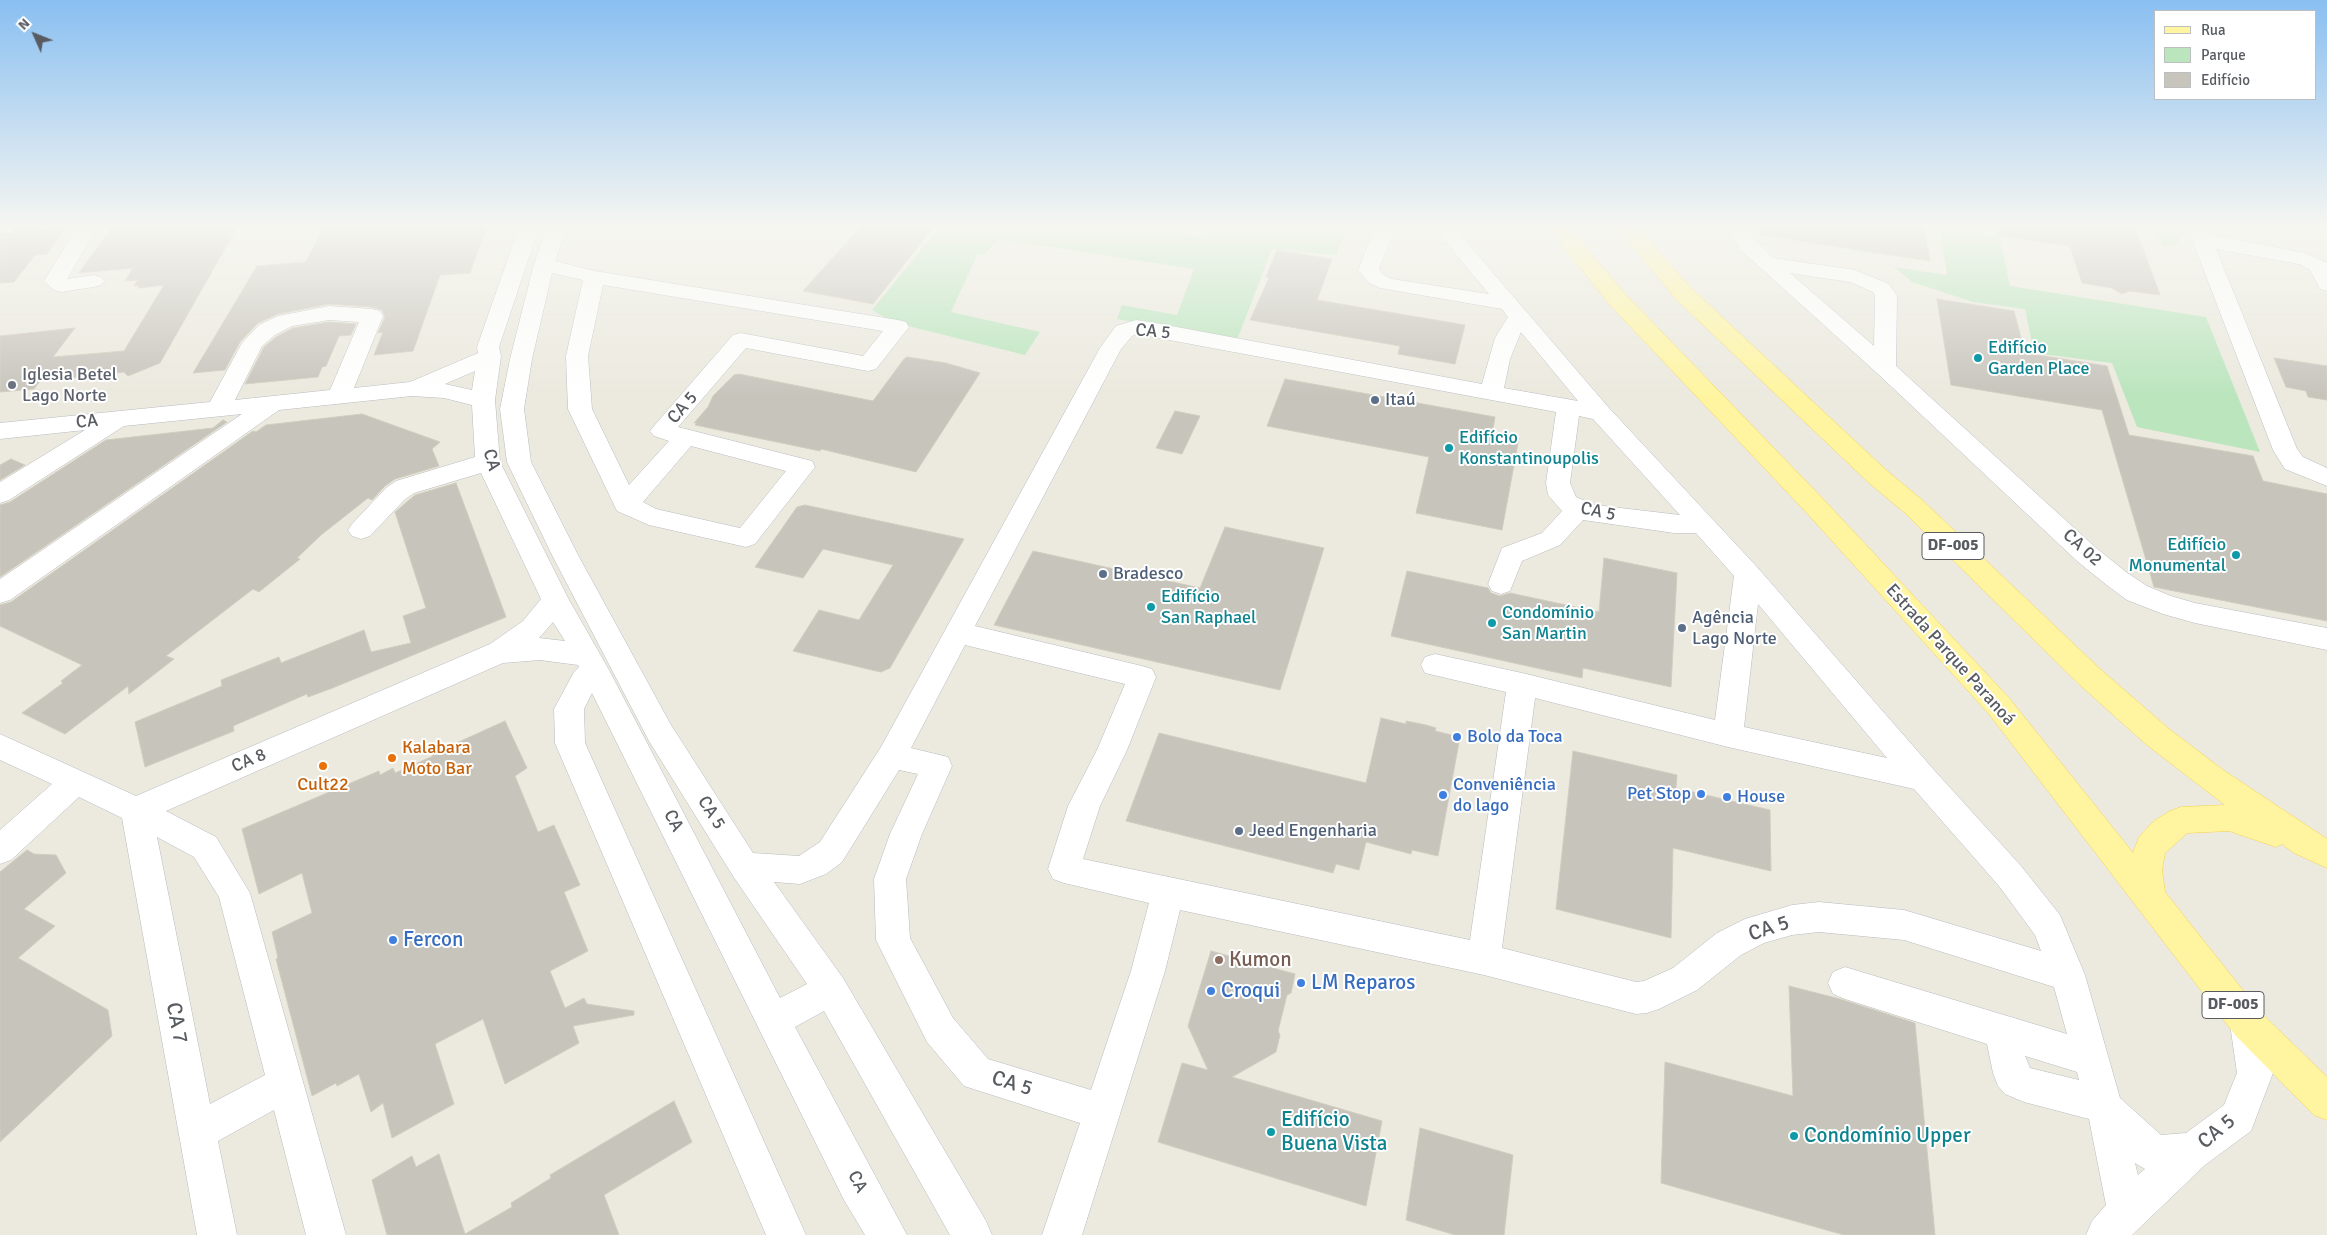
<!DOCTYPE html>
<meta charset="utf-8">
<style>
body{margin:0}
#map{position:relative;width:2327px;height:1235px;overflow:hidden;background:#eceadf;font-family:Signika,sans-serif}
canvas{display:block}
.legend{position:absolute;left:2154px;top:10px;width:162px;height:90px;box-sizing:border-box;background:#fff;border:1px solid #bcbec0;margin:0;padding:6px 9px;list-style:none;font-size:15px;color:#585c61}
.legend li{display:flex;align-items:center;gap:10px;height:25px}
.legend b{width:25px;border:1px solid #bcbec0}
.north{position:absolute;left:10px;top:10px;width:50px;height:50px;-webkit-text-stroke:4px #fff;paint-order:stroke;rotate:314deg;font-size:14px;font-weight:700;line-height:20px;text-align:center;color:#585c61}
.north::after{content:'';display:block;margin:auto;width:18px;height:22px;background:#585c61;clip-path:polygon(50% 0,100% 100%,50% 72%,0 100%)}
</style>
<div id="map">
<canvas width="2327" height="1235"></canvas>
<ul class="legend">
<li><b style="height:6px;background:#fff5a1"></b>Rua</li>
<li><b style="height:14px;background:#bae5bd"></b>Parque</li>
<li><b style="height:14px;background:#c7c4bc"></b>Edifício</li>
</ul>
<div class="north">N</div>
</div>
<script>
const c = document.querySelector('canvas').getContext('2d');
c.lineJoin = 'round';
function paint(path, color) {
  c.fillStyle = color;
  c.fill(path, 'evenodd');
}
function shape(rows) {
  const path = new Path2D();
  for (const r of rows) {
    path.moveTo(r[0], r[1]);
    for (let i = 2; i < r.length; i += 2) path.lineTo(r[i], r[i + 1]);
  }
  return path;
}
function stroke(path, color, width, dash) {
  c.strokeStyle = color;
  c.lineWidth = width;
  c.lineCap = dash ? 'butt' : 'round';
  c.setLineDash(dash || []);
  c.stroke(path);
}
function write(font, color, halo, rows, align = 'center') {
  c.font = font + ' Signika,sans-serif';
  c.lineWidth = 4;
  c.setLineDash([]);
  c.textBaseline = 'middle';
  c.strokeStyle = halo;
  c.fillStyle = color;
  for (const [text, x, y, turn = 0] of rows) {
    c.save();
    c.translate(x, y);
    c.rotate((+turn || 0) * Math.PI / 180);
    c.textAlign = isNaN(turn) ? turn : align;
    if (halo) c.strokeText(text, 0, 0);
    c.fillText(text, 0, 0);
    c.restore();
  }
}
const green = shape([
 [933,224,1131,224,1206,238,1215,224,1349,224,1336,255,1272,249,1237,340,1117,319,1122,305,1177,315,1194,269,998,239,985,254,977,255,951,312,1040,332,1025,355,892,322,872,310,937,230],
 [1939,224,1997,224,2010,286,2206,317,2260,452,2137,427,2112,363,2034,353,2025,309,1973,302,1912,282,1894,267,1947,275],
 [2151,224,2186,224,2188,228,2176,245,2164,247]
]);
const building = shape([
 [43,224,39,230,65,228,47,254,35,255,14,282,0,283,0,233,13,233,17,227,43,224],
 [114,224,239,224,160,363,128,376,124,372,40,381,34,389,0,392,0,336,75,328,53,357,124,351,164,285,138,288,140,285,134,286,138,280,125,281,133,268,79,273,114,224],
 [325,224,488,224,470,273,440,275,413,351,374,355,383,332,378,333,385,317,382,310,372,307,329,304,278,314,258,323,240,342,225,370,193,373,257,266,306,262,325,224],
 [863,224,901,224,932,229,873,304,803,291,863,224],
 [1761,224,1924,224,1930,261,1760,235,1761,224],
 [1997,224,2134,224,2160,295,2129,291,2122,294,2112,288,2082,283,2070,246,1998,236,2001,231,1997,227,1997,224],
 [1277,250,1332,259,1317,300,1465,325,1455,364,1398,354,1400,346,1250,320,1269,278,1266,277,1277,250],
 [1937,299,2014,311,2025,353,2107,366,2129,435,2253,456,2263,481,2327,494,2327,621,2154,587,2102,410,1951,385,1937,299],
 [329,322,356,324,351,335,339,336,326,366,322,367,318,377,245,384,264,347,276,337,293,328,329,322],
 [907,357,946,363,980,373,916,472,821,449,820,451,695,425,697,423,694,423,708,407,713,396,734,375,739,374,873,401,904,359,907,357],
 [2274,358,2327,366,2327,400,2308,397,2306,391,2286,387,2274,358],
 [1285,379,1495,417,1492,434,1519,438,1502,530,1416,513,1429,457,1267,426,1285,379],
 [1175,411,1200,416,1182,454,1156,448,1175,411],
 [362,414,440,442,432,449,439,466,395,479,385,486,372,500,368,498,321,535,297,558,300,559,259,592,253,589,166,656,174,659,129,694,128,686,65,734,22,713,63,683,61,681,82,665,0,626,0,605,11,602,253,431,256,432,266,425,362,414],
 [223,420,227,422,0,577,0,505,10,502,106,440,213,428,223,420],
 [11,459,25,465,0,480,0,465,11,459],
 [456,483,506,617,330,689,308,697,307,694,233,726,234,731,145,767,135,722,222,686,221,680,279,657,281,663,364,630,371,652,411,643,403,616,426,608,395,512,415,495,456,483],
 [805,505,964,539,890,668,881,672,876,671,793,651,819,610,859,620,893,565,823,549,803,578,755,567,797,507,805,505],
 [1225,527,1324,548,1280,690,994,625,1033,551,1200,588,1225,527],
 [1604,558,1677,573,1671,687,1583,668,1582,678,1391,636,1407,571,1488,588,1491,593,1500,596,1510,593,1599,612,1604,558],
 [1381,718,1406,724,1406,721,1426,725,1436,728,1435,731,1460,737,1438,856,1412,850,1411,854,1366,842,1359,870,1336,864,1333,873,1126,821,1159,733,1366,783,1381,718],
 [505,721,527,768,515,776,538,832,554,825,580,885,564,892,588,951,550,971,565,1008,584,998,587,1004,634,1011,634,1015,573,1026,579,1043,505,1084,483,1019,435,1044,454,1104,392,1138,383,1103,371,1112,359,1074,337,1086,336,1083,312,1096,276,959,278,958,272,932,312,913,302,873,259,894,242,829,379,771,380,775,393,768,395,773,433,756,432,754,505,721],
 [1573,751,1677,775,1676,788,1770,810,1771,871,1673,848,1671,938,1556,909,1573,751],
 [27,850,34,854,56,855,66,873,24,909,55,926,18,958,108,1010,112,1036,0,1142,0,872,27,850],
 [1211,951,1295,974,1291,993,1287,995,1278,1031,1280,1035,1276,1052,1232,1077,1382,1121,1366,1206,1158,1142,1182,1063,1208,1070,1188,1026,1211,951],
 [1789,986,1840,999,1915,1023,1935,1235,1844,1235,1661,1183,1665,1062,1793,1096,1789,986],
 [674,1101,692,1142,604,1195,619,1235,387,1235,372,1180,412,1156,416,1167,439,1154,465,1234,512,1207,511,1203,551,1178,550,1175,674,1101],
 [1420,1128,1513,1155,1504,1235,1455,1235,1406,1220,1420,1128]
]);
const minor = shape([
 [79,224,99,224,67,279,94,275,101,277,105,281,101,285,94,287,61,292,54,290,44,281,79,224],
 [520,224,540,224,499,347,501,356,495,400,500,462,568,598,609,670,780,998,807,984,733,876,649,741,552,555,507,462,500,409,510,359,534,264,548,224,568,224,555,261,595,271,898,320,906,322,909,327,876,369,868,371,746,348,678,427,812,461,815,467,755,544,746,547,649,525,617,511,568,409,566,356,583,280,552,273,532,359,524,409,531,462,578,555,671,725,753,853,799,856,820,842,881,747,1100,348,1116,326,1136,320,1150,322,1482,384,1495,338,1508,317,1502,309,1380,288,1369,283,1358,270,1377,224,1397,224,1379,269,1383,275,1392,279,1489,294,1431,224,1451,224,1609,408,1757,567,1934,770,2021,866,2060,915,2085,975,2120,1098,2161,1135,2186,1133,2224,1105,2237,1073,2230,1024,2236,1012,2248,1007,2260,1012,2266,1024,2273,1073,2251,1131,2205,1165,2132,1235,2086,1235,2092,1221,2106,1205,2089,1119,2024,1102,2005,1094,1998,1086,1993,1073,1987,1044,1845,999,1833,994,1828,983,1833,972,1845,967,2067,1034,2054,987,1904,940,1819,932,1792,935,1764,943,1741,955,1697,990,1659,1009,1647,1013,1636,1014,1484,975,1180,910,1165,971,1082,1235,1042,1235,1080,1123,964,1086,927,1042,876,940,874,879,890,834,918,774,899,770,842,862,826,874,800,884,774,882,843,978,986,1221,992,1235,950,1235,824,1011,795,1027,907,1235,865,1235,844,1200,592,693,584,709,585,743,806,1235,766,1235,555,743,554,709,574,672,579,667,578,665,540,660,503,663,166,811,216,837,250,893,346,1235,306,1235,274,1110,218,1141,237,1235,197,1235,122,818,79,797,11,860,0,864,0,830,52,784,0,760,0,734,136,796,490,644,523,621,541,599,481,473,414,493,404,500,370,536,361,539,352,536,348,530,352,524,386,488,396,481,475,457,472,405,444,398,412,396,279,410,10,600,0,603,0,579,242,414,124,426,9,500,0,503,0,482,85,430,0,439,0,423,210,402,242,343,259,325,278,316,329,306,372,309,380,311,383,316,354,388,410,382,478,353,477,347,520,224],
 [603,285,883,331,863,356,741,333,733,335,654,426,650,431,654,436,669,441,629,485,592,409,588,356,603,285],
 [329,320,359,322,330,390,235,400,262,346,275,335,292,326,329,320],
 [1521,332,1578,401,1504,388,1510,359,1521,332],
 [1137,334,1556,412,1546,483,1548,495,1562,511,1542,533,1502,548,1488,584,1492,591,1501,594,1510,591,1522,561,1560,545,1583,520,1674,533,1696,533,1734,576,1715,720,1522,673,1435,654,1425,657,1421,665,1425,673,1506,692,1470,940,1083,859,1100,806,1127,750,1156,677,1152,669,1142,666,975,626,1121,349,1132,336,1137,334],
 [475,371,472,390,445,384,475,371],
 [1579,416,1593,419,1680,515,1595,505,1576,497,1570,483,1579,416],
 [691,446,786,471,740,528,656,509,643,502,691,446],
 [1758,604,1887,758,1744,727,1758,604],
 [553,622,565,641,539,638,553,622],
 [965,645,1125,684,1097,750,1068,806,1048,869,1053,879,1064,883,1149,903,1131,971,1091,1090,988,1059,953,1018,910,938,906,879,922,834,952,766,948,757,911,748,965,645],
 [1535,698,1728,747,1914,789,1999,886,2035,935,2041,951,1904,910,1819,902,1792,905,1745,919,1717,933,1673,968,1644,981,1636,982,1502,948,1535,698],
 [157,837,194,857,219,897,265,1075,210,1104,157,837],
 [2025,1056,2077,1072,2079,1080,2030,1068,2025,1056],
 [2135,1163,2145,1169,2138,1175,2135,1163],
 [1732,224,1752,224,1752,237,1773,258,1855,270,1889,284,1897,296,1896,366,2095,547,2126,572,2147,586,2171,596,2195,603,2327,628,2327,650,2195,623,2163,614,2127,600,2108,586,2077,561,1877,373,1742,251,1732,237,1732,224],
 [1790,273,1850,282,1873,292,1875,296,1874,346,1790,273],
 [1966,224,1990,224,1999,231,1996,235,1989,237,1969,228,1966,224],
 [2186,224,2206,224,2211,235,2305,253,2327,263,2327,291,2320,289,2310,270,2299,264,2216,249,2297,449,2303,457,2327,468,2327,486,2285,469,2273,450,2186,224]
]);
const major = shape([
 [1545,224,1565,224,1627,296,1823,499,2009,698,2133,853,2139,837,2154,821,2170,811,2181,807,2225,805,2147,745,2080,685,1904,512,1868,482,1676,299,1614,224,1634,224,1692,289,1886,470,1922,500,2100,669,2169,729,2223,770,2327,839,2327,868,2294,853,2282,844,2276,847,2229,831,2187,833,2165,853,2162,870,2165,892,2260,1012,2327,1077,2327,1120,2314,1115,2236,1036,1989,714,1805,511,1611,306,1545,224]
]);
const markers = [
 [1978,358,5,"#0f9aa8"],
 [12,385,5,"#6b7280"],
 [1375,400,5,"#5c6f8a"],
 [1449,448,5,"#0f9aa8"],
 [2236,555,5,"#0f9aa8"],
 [1103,574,5,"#5c6f8a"],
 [1151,607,5,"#0f9aa8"],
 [1492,623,5,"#0f9aa8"],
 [1682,628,5,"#5c6f8a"],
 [1457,737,5,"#3f7fe0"],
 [392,758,5,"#e8710a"],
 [323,766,5,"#e8710a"],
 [1701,794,5,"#3f7fe0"],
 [1443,795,5,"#3f7fe0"],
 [1727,797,5,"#3f7fe0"],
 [1239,831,5,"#5c6f8a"],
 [393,940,5,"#3f7fe0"],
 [1219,960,5,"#8d6e63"],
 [1301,983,5,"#3f7fe0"],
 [1211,991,5,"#3f7fe0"],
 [1271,1132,5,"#0f9aa8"],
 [1794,1136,5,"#0f9aa8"]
];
const shields = [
 [1953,546,62],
 [2233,1005,62]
];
const shieldNames = [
 ["DF-005",1953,546],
 ["DF-005",2233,1005]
];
const streetNames = [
 ["CA 5",1153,332,5],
 ["CA 5",683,408,-49],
 ["CA",87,422,-6],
 ["CA",491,460,75],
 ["CA 5",1598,512,12],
 ["CA 02",2082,548,42],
 ["Estrada Parque Paranoá",1950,655,48],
 ["CA 8",249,761,-23],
 ["CA 5",711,813,58],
 ["CA",673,821,63],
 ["CA",857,1182,62]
];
const cultureNames = [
 ["Edifício",1988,348],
 ["Garden Place",1988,369],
 ["Edifício",1459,438],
 ["Konstantinoupolis",1459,459],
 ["Edifício",2226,545,"right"],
 ["Monumental",2226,566,"right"],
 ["Edifício",1161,597],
 ["San Raphael",1161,618],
 ["Condomínio",1502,613],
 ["San Martin",1502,634]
];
const worshipNames = [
 ["Iglesia Betel",22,375],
 ["Lago Norte",22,396]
];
const serviceNames = [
 ["Itaú",1385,400],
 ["Bradesco",1113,574],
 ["Agência",1692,618],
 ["Lago Norte",1692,639],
 ["Jeed Engenharia",1249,831]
];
const shopNames = [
 ["Bolo da Toca",1467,737],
 ["Conveniência",1453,785],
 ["do lago",1453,806],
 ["Pet Stop",1691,794,"right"],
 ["House",1737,797]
];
const foodNames = [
 ["Kalabara",402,748],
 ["Moto Bar",402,769],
 ["Cult22",323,785,"center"]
];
const nearStreetnames = [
 ["CA 5",1769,929,-18],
 ["CA 7",176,1023,79],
 ["CA 5",1012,1084,17],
 ["CA 5",2217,1132,-40]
];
const nearShopnames = [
 ["Fercon",403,940],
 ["LM Reparos",1311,983],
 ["Croqui",1221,991]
];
const nearEducationnames = [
 ["Kumon",1229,960]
];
const nearCulturenames = [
 ["Edifício",1281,1120],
 ["Buena Vista",1281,1144],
 ["Condomínio Upper",1804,1136]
];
paint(green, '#bae5bd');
paint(building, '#c7c4bc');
stroke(building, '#d1ccbe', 1);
stroke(minor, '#b7babf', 1);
stroke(major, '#f5cf50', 1);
paint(minor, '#fff');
paint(major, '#fff5a1');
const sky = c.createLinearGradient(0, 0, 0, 396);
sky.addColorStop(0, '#89bff1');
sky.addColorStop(0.57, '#f6f6f1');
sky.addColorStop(1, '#f6f6f100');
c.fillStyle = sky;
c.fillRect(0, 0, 2327, 396);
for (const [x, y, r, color] of markers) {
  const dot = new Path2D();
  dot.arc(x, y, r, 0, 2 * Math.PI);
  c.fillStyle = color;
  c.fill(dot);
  stroke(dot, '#fff', 2);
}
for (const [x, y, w] of shields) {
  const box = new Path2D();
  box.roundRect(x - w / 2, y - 13.5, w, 27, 4);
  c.fillStyle = '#fff';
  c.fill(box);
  stroke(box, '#585c61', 1);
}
write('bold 16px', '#585c61', null, shieldNames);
write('18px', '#585c61', '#fff', streetNames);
write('18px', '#0d838f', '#fff', cultureNames, 'left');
write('18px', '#5b616d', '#fff', worshipNames, 'left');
write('18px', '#4e5e75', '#fff', serviceNames, 'left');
write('18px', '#366cbe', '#fff', shopNames, 'left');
write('18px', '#c56008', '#fff', foodNames, 'left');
write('21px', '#585c61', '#fff', nearStreetnames);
write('21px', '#366cbe', '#fff', nearShopnames, 'left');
write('21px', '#785e54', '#fff', nearEducationnames, 'left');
write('21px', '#0d838f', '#fff', nearCulturenames, 'left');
</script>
